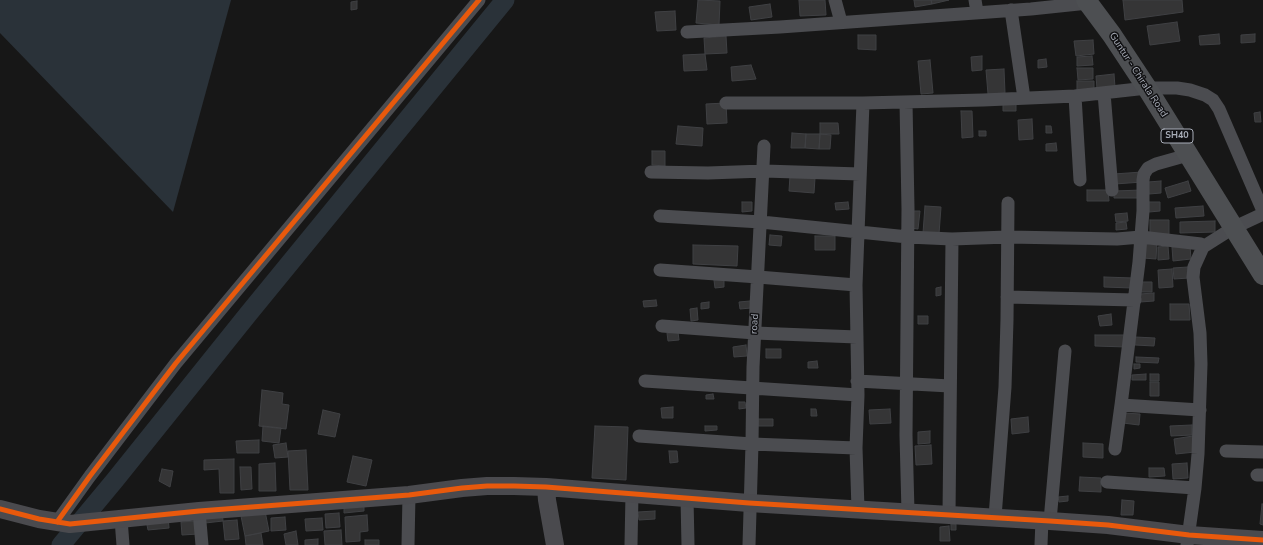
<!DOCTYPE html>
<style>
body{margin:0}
canvas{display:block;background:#171717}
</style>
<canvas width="1263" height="545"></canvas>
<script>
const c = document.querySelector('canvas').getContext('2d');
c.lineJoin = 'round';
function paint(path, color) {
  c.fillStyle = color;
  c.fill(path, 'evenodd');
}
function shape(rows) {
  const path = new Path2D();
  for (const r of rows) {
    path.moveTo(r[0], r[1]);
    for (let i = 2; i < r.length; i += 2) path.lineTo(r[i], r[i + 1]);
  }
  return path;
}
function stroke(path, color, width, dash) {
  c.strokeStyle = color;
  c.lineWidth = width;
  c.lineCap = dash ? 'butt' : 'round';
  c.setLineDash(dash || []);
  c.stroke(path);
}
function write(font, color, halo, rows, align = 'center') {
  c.font = font + ' "Nunito Sans",sans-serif';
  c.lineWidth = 3;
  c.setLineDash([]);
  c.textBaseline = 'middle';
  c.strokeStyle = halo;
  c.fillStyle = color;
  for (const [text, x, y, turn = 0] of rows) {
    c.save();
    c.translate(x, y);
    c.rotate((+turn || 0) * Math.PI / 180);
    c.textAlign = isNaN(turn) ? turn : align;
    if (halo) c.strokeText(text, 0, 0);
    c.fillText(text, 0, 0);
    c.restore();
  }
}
const water = shape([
 [0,0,231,0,173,212,0,33]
]);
const river = shape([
 [61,545,115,480,249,313,505,0]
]);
const building = shape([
 [698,0,720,1,719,25,696,23,698,0],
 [799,0,825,0,826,15,800,16,799,0],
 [914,0,931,0,932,4,915,7,914,0],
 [931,0,949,0,932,4,931,0],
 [1123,0,1182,0,1183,12,1125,20,1123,0],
 [357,1,357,9,351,10,351,2,357,1],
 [770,4,772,17,751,20,749,7,770,4],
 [675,11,676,30,657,31,655,12,675,11],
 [1177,22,1180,41,1150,45,1147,26,1177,22],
 [1219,34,1220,44,1200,45,1199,36,1219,34],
 [1255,34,1255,42,1241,43,1241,35,1255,34],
 [858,35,876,35,876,50,858,49,858,35],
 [726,36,727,53,705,54,704,38,726,36],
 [1093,40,1094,54,1076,56,1074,41,1093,40],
 [705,54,707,70,684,71,683,55,705,54],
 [982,56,982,70,972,71,971,57,982,56],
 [1092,56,1093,65,1077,66,1077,57,1092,56],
 [1046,59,1047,67,1038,68,1038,60,1046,59],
 [930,60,933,93,921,94,918,61,930,60],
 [751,65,756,79,732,81,731,67,751,65],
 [1077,68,1093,68,1093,79,1078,80,1077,68],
 [1004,69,1005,93,988,94,986,70,1004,69],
 [1114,74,1115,87,1097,89,1096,76,1114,74],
 [1077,81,1094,81,1094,90,1077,91,1077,81],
 [1016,101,1016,111,1003,111,1003,102,1016,101],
 [726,103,727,123,707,124,706,104,726,103],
 [961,111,972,111,973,137,962,138,961,111],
 [1260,112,1261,122,1255,122,1254,113,1260,112],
 [1032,119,1033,139,1019,140,1018,120,1032,119],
 [820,123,838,123,839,134,820,134,820,123],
 [678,126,703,128,702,146,676,144,678,126],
 [1046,126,1051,126,1052,133,1046,133,1046,126],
 [979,131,986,131,986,136,979,136,979,131],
 [792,133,806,134,805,148,791,148,792,133],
 [806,134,820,134,819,149,805,148,806,134],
 [820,134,831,135,830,149,819,149,820,134],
 [1056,143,1057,151,1046,151,1046,144,1056,143],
 [652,151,665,151,665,166,652,165,652,151],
 [1142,172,1142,182,1115,184,1114,174,1142,172],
 [790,176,815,178,814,193,789,191,790,176],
 [1161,181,1161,193,1149,194,1148,182,1161,181],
 [1188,181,1191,191,1168,198,1165,188,1188,181],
 [1087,190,1108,190,1109,201,1087,201,1087,190],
 [1142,190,1142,198,1114,198,1114,191,1142,190],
 [742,202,752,202,752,211,742,212,742,202],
 [848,202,849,209,836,210,835,203,848,202],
 [1149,202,1160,202,1160,211,1149,212,1149,202],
 [925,206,941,207,939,234,923,233,925,206],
 [1203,206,1204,216,1176,218,1175,208,1203,206],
 [913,211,920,211,918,229,911,228,913,211],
 [1127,213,1128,221,1116,222,1115,214,1127,213],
 [1150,220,1169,220,1169,234,1150,235,1150,220],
 [1215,221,1215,232,1180,233,1180,222,1215,221],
 [1126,222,1127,229,1116,230,1116,223,1126,222],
 [770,235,782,236,781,246,769,245,770,235],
 [815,236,835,236,835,250,815,250,815,236],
 [1145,241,1157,241,1156,259,1143,258,1145,241],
 [693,245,738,246,737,266,693,264,693,245],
 [1168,246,1169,259,1158,260,1158,247,1168,246],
 [1190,246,1191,259,1173,261,1172,247,1190,246],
 [1188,267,1189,278,1174,279,1173,268,1188,267],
 [1172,269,1173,287,1159,288,1158,270,1172,269],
 [1104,277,1133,278,1132,288,1104,287,1104,277],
 [714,280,724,280,724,287,715,288,714,280],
 [1141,282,1152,282,1152,292,1141,292,1141,282],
 [941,287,941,295,936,296,936,288,941,287],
 [1154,293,1154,301,1140,302,1140,294,1154,293],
 [656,300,657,306,644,307,643,301,656,300],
 [750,301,751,308,740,309,739,302,750,301],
 [709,302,709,308,701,309,701,303,709,302],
 [1170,304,1189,304,1190,320,1170,320,1170,304],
 [697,308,698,320,691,321,690,309,697,308],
 [1111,314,1112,325,1100,326,1098,316,1111,314],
 [918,316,928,316,928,324,918,324,918,316],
 [678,332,679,340,668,341,667,333,678,332],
 [1095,335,1127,335,1127,347,1095,346,1095,335],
 [1135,337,1155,338,1154,346,1135,345,1135,337],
 [746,345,747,356,734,357,733,347,746,345],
 [766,349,781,349,781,358,766,358,766,349],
 [1136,357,1159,358,1158,363,1136,362,1136,357],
 [817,361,818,368,808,368,808,362,817,361],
 [1134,364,1140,364,1140,368,1134,369,1134,364],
 [1146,374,1146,380,1132,380,1132,375,1146,374],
 [1150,374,1159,374,1159,381,1150,381,1150,374],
 [1150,382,1159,382,1159,396,1150,396,1150,382],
 [262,390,283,393,282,404,289,405,286,429,259,426,262,390],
 [713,394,714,399,706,399,706,395,713,394],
 [739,402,745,402,746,408,739,409,739,402],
 [673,407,673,418,662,418,661,408,673,407],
 [811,409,816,409,817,416,811,416,811,409],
 [890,409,891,423,870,424,869,410,890,409],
 [323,410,340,414,335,437,318,434,323,410],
 [1124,413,1140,414,1139,425,1123,423,1124,413],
 [1028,417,1029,432,1012,434,1011,419,1028,417],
 [758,419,773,419,773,426,758,426,758,419],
 [1192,425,1192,435,1171,436,1170,426,1192,425],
 [263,426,281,428,279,443,262,441,263,426],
 [595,426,628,427,626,480,592,478,595,426],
 [705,426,717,426,717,430,705,431,705,426],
 [930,431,930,443,918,444,918,432,930,431],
 [1193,436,1195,452,1176,454,1174,439,1193,436],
 [259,440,259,453,237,453,236,441,259,440],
 [286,443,288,457,275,458,273,445,286,443],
 [1083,443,1103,444,1103,458,1083,457,1083,443],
 [931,445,932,464,916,465,915,446,931,445],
 [306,450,308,490,290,490,288,451,306,450],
 [669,451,677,451,678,462,670,463,669,451],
 [353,456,372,460,366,486,347,482,353,456],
 [234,459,234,493,220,493,219,469,204,470,204,460,234,459],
 [275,463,276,491,259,491,259,464,275,463],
 [1187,463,1188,478,1173,479,1172,464,1187,463],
 [240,467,251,467,252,489,241,490,240,467],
 [1149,468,1164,468,1165,476,1149,477,1149,468],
 [162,469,173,471,170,487,159,481,162,469],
 [1080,477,1101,478,1101,492,1079,491,1080,477],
 [1068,496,1068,501,1059,502,1058,497,1068,496],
 [1122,500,1134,501,1133,515,1121,515,1122,500],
 [364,502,364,511,344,513,344,503,364,502],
 [1262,504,1263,504,1263,525,1260,524,1262,504],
 [264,506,269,531,245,536,240,511,264,506],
 [222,511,223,521,205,523,204,513,222,511],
 [655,511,655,519,639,520,638,512,655,511],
 [339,513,340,527,326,528,325,514,339,513],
 [367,515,368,531,360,532,360,541,346,542,345,517,367,515],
 [168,517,169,528,148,530,146,520,168,517],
 [285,517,286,530,271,531,271,518,285,517],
 [322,518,323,530,306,531,305,519,322,518],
 [237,520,239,539,225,540,223,521,237,520],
 [197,521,198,534,182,535,181,522,197,521],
 [951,524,956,524,956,530,951,530,951,524],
 [949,526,950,541,940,541,940,527,949,526],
 [341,530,342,545,325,545,324,531,341,530],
 [296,531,298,545,286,545,284,534,296,531],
 [261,533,263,545,246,545,245,536,261,533],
 [318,539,318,545,305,545,305,540,318,539],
 [365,540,379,540,379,545,365,545,365,540]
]);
const street = shape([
 [835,0,841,22],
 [975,0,977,12],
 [1011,10,1024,98],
 [687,32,780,27,1031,9,1088,3],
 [1104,93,1112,190],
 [1075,96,1080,180],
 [906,102,908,209,906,435,908,512],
 [726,103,863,103,983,100,1075,96,1147,88,1177,88,1190,90,1205,95,1213,100,1219,109,1263,211],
 [1188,155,1156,164,1148,168,1144,174,1143,180,1143,211,1139,262,1121,405,1200,410],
 [651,172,708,173,764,171,860,174],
 [660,216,761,222,908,237,952,239,1008,237,1117,239,1141,237,1201,244,1203,247],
 [660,270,758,277,856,285],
 [1007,297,1135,300],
 [662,326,755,333,857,337],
 [645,381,858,395],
 [857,381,950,386],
 [639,436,752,444,856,448],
 [1115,449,1121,405],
 [1226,451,1263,452],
 [1257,475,1263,475],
 [1107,482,1195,488],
 [687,498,688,545],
 [858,509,856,448,858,395,856,285,863,103],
 [199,511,202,545],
 [949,514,952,239],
 [995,517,1005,387,1007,320,1008,203],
 [121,519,123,545],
 [1050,521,1065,351],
 [57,522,90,476,176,363,479,0],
 [408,545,409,495],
 [631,545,632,494],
 [749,545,752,444,753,367,764,146],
 [1041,545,1042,520],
 [1187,545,1195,488,1198,454,1201,364,1200,333,1193,277,1194,267,1203,247,1233,228,1263,214]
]);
const secondary = shape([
 [546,487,547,500,555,545],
 [0,509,39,519,70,524,199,511,409,495,462,488,487,486,514,486,546,487,749,503,1050,521,1108,525,1189,535,1263,540]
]);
const primary = shape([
 [1086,0,1112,35,1147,88,1263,275]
]);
const cycleway = shape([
 [0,509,39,519,70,524,199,511,409,495,462,488,487,486,514,486,546,487,749,503,1050,521,1108,525,1189,535,1263,540],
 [57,522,90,476,176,363,479,0]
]);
const shields = [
 [1177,136,32]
];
const shieldNames = [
 ["SH40",1177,136]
];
const streetNames = [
 ["Guntur - Chirala Road",1138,75,57],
 ["road",755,324,-87]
];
paint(water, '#2a3239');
stroke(river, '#2a3239', 19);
paint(building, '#353536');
stroke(building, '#3f4043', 1);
stroke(street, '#4b4c50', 13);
stroke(secondary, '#4a4a4e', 18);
stroke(primary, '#4d4f52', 20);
stroke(cycleway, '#e8590c', 5);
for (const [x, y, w] of shields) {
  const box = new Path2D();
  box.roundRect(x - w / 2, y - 7, w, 14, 3);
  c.fillStyle = '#111113';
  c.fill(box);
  stroke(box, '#a8adb8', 1);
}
write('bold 9px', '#a8adb8', null, shieldNames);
write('10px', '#a8adb8', '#111113', streetNames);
</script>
